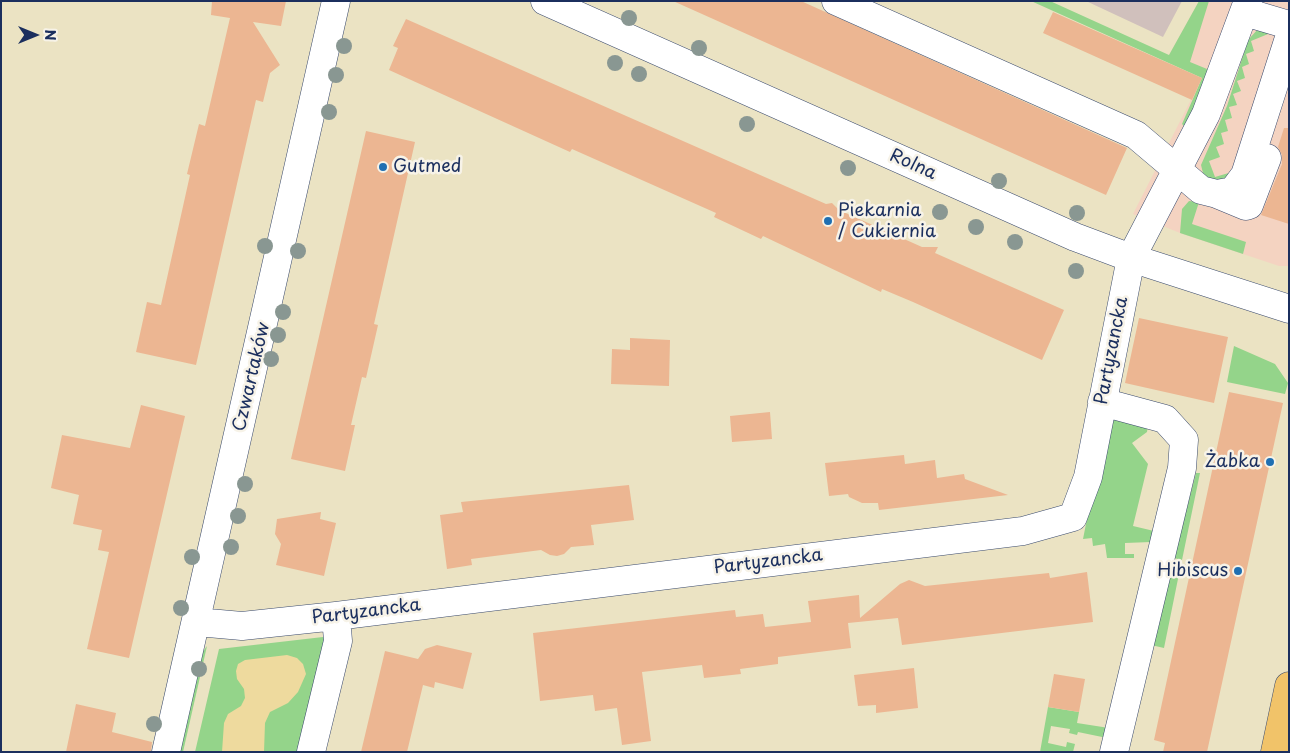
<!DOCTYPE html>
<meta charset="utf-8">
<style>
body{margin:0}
#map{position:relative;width:1290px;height:753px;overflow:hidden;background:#ebe3c3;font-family:"Playpen Sans",sans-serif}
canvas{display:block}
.frame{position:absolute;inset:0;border:2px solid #1b2f5e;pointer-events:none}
.north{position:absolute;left:10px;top:10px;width:50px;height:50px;-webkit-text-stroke:4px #f7f3e8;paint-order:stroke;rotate:90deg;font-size:14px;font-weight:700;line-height:20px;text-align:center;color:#1b2f5e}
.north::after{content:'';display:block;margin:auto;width:18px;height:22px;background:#1b2f5e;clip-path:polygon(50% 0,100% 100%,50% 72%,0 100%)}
</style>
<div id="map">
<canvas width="1290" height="753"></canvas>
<div class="frame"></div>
<div class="north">N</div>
</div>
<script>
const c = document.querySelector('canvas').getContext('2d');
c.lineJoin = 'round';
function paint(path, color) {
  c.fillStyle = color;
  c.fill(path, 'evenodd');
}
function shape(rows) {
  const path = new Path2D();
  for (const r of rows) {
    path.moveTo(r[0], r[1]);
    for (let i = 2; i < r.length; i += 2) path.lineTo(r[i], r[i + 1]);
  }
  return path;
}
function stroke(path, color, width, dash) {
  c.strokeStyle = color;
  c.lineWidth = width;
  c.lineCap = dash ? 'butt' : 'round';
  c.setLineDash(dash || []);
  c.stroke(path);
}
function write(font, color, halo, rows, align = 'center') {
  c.font = font + ' "Playpen Sans",sans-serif';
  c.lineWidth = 5;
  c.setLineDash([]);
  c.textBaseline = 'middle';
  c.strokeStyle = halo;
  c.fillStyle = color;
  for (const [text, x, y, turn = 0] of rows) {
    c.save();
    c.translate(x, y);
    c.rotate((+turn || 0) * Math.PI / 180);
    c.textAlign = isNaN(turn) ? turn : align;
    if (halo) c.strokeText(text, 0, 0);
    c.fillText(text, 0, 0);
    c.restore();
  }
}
const built = shape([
 [1199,1,1289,1,1289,266,1279,266,1180,233,1133,214,1205,72,1169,55]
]);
const industrial = shape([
 [1086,1,1182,1,1163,37]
]);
const green = shape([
 [1031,1,1050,1,1169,55,1199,1,1209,1,1190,62,1207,69,1209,77,1185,127,1182,124,1202,78],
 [1259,28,1273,32,1251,41,1254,51,1246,54,1249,64,1242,67,1245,78,1237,81,1241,91,1233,94,1237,105,1229,107,1232,118,1225,120,1228,131,1221,133,1224,144,1216,147,1220,157,1209,161,1215,177,1232,172,1222,183,1204,177,1201,165,1227,106,1248,40],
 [1189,201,1199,202,1192,224,1246,242,1243,254,1180,233,1182,209],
 [1234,346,1275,364,1288,383,1285,394,1227,382],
 [1107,418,1148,425,1147,432,1132,443,1148,464,1133,526,1154,531,1151,542,1125,543,1125,554,1134,554,1134,558,1107,558,1105,544,1093,546,1092,538,1083,539],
 [1196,473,1200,473,1182,560,1174,558],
 [1172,567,1180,569,1164,648,1151,645],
 [349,634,320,752,195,752,219,649],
 [207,646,183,752,178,752,201,654],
 [1048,707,1079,712,1077,723,1109,728,1107,738,1078,732,1077,735,1069,733,1070,729,1051,726,1048,743,1066,747,1067,742,1075,744,1073,752,1040,752]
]);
const sand = shape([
 [287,655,297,658,303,664,306,674,298,692,288,703,270,712,265,723,264,752,222,752,224,723,228,714,241,706,245,698,244,689,237,679,236,671,238,664,245,660]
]);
const building = shape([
 [212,1,286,1,281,26,253,22,280,65,270,73,263,102,256,100,196,365,136,352,147,302,161,305,190,175,187,174,199,124,205,126,230,18,211,15],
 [673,1,801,1,1127,148,1106,195],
 [1053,12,1202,78,1192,100,1043,33],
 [406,19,826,204,832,203,839,210,922,247,938,247,935,253,1064,310,1042,360,913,302,882,289,881,292,763,236,761,239,714,217,716,213,572,149,570,152,389,70,398,48,393,46],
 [1284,128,1289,128,1289,224,1261,215,1282,164,1282,155,1278,147],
 [366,131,415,142,374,324,378,325,366,378,362,377,351,425,355,425,345,471,291,459],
 [1139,318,1228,337,1214,403,1125,383],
 [630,338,670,340,669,386,611,384,612,349,630,350],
 [1229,392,1283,403,1207,752,1163,752,1165,743,1154,740],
 [141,405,185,416,129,658,87,649,109,552,98,550,102,530,73,524,79,495,51,488,62,435,130,448],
 [770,412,772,439,732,442,730,416],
 [904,455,905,464,935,460,937,478,964,474,965,479,1008,495,879,510,878,503,862,503,849,497,848,494,829,496,825,463],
 [629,485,634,520,591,525,594,545,571,547,564,554,557,556,550,555,541,550,471,559,472,565,447,569,440,515,463,512,461,502],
 [321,512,320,519,336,523,324,576,276,565,281,544,275,534,277,519],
 [1087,572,1093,622,902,645,898,618,848,623,851,648,778,657,778,664,740,669,741,674,704,678,702,665,642,672,651,741,622,745,617,708,595,711,593,695,540,701,533,633,735,610,736,617,763,614,765,627,811,622,808,601,859,595,860,618,900,584,909,580,925,586,1049,573,1050,578],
 [437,645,472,653,463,689,435,682,434,688,423,685,407,752,361,752,385,651,418,659,425,649],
 [914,668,918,708,876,713,876,705,858,706,854,675],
 [1054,674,1085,679,1079,712,1048,707],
 [76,704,116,713,112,732,152,742,151,752,66,752]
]);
const minor = shape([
 [545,1,1075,237,1131,258,1289,309],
 [836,1,1136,135,1201,190,1217,194,1233,191,1245,175,1289,38],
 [1245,12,1289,25],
 [1217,194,1246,206,1249,205,1267,158],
 [1102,402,1165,419,1184,440,1182,468,1114,752],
 [197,622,242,626,336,616,1023,531,1073,517,1088,477,1131,258,1206,114,1248,1],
 [166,752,336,1],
 [311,752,338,641,336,616]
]);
const major = shape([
 [1275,752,1289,686]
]);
const trees = [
 [629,18],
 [344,46],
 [699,48],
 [615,63],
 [639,74],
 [336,75],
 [329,112],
 [747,124],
 [848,168],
 [999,181],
 [940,212],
 [1077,213],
 [976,227],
 [1015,242],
 [265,246],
 [298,251],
 [1076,271],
 [283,312],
 [278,335],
 [271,359],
 [245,484],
 [238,516],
 [231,547],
 [192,557],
 [181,608],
 [199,669],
 [154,724]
];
const markers = [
 [383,167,5,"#1f6fb2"],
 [828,221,5,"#1f6fb2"],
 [1270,462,5,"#1f6fb2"],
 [1238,571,5,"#1f6fb2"]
];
const streetNames = [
 ["Rolna",913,165,24],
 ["Partyzancka",1112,351,-79],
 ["Czwartaków",252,377,-77],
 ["Partyzancka",768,562,-7],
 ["Partyzancka",366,612,-7]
];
const poiNames = [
 ["Gutmed",393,167],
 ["Piekarnia",838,211],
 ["/ Cukiernia",838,232],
 ["Żabka",1260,462,"right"],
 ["Hibiscus",1228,571,"right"]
];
paint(built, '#f4d3c1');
paint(industrial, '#d0c0bc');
paint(green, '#94d48a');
paint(sand, '#eeda9e');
paint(building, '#ecb692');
stroke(minor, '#3a4a6d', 29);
stroke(major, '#3a4a6d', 29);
stroke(minor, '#fff', 28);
stroke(major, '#f1c369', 28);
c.fillStyle = '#899792';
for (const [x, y] of trees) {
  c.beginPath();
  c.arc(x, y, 8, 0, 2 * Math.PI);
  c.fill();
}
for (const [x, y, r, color] of markers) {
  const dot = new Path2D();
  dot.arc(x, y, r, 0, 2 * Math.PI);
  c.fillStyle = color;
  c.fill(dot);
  stroke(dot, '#f7f3e8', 2);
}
write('18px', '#1b2f5e', '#f7f3e8', streetNames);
write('18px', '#1b2f5e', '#f7f3e8', poiNames, 'left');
</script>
